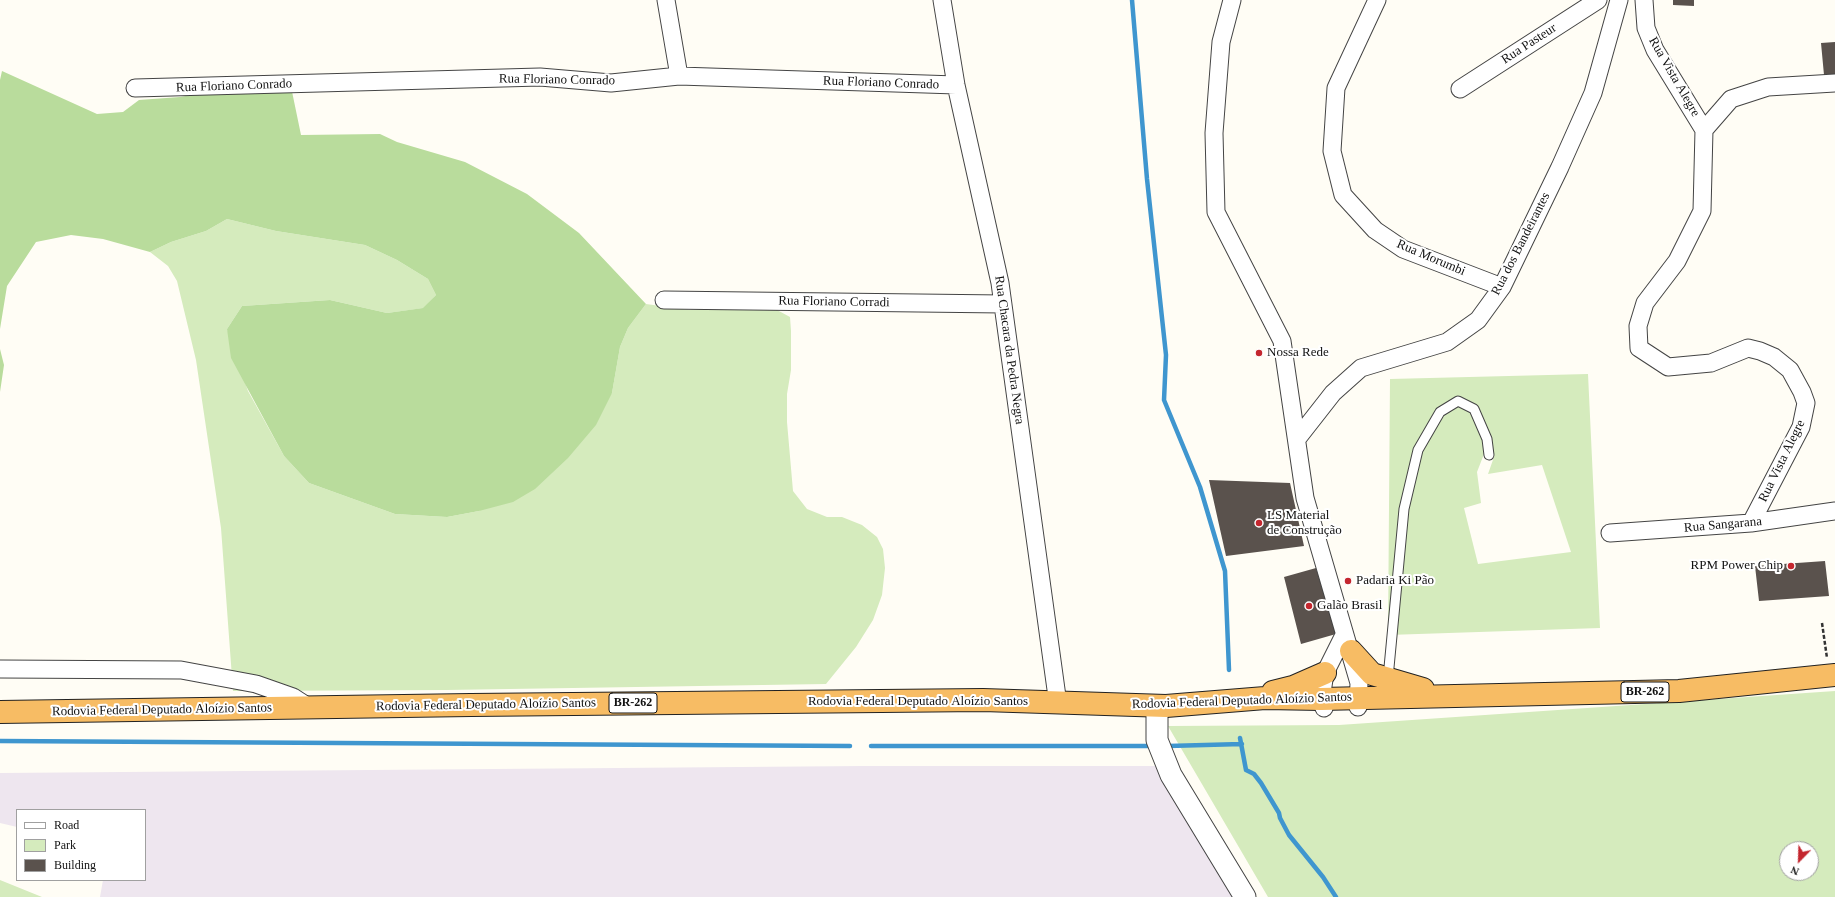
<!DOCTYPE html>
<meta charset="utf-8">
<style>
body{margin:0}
#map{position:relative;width:1835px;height:897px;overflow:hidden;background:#fffdf5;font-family:Georgia,serif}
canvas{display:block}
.legend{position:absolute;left:16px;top:809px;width:130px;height:72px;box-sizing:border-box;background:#fff;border:1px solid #a0a0a0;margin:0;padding:5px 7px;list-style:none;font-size:12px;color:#111}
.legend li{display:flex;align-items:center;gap:8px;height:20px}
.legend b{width:20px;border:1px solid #a0a0a0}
.north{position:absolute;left:1779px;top:841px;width:40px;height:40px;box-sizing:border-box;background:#fff;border:1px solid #a0a0a0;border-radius:50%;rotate:203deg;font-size:11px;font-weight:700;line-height:16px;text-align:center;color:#111}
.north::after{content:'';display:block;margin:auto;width:14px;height:18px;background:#c4262e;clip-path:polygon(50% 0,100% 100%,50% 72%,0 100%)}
</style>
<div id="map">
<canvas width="1835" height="897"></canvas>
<ul class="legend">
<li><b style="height:5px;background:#fff"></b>Road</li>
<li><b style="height:11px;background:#d5ebbd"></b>Park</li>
<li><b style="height:11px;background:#5a524d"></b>Building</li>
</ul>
<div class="north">N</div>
</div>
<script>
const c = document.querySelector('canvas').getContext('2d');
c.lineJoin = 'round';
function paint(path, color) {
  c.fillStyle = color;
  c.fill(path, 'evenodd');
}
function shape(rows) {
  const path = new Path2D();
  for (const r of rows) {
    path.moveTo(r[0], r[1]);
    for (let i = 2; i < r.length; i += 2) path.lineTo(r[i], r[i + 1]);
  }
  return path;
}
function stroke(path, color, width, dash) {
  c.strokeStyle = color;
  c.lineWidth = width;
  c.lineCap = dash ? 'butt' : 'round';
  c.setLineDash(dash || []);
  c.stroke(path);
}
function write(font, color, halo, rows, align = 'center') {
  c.font = font + ' Georgia,serif';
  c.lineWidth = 4;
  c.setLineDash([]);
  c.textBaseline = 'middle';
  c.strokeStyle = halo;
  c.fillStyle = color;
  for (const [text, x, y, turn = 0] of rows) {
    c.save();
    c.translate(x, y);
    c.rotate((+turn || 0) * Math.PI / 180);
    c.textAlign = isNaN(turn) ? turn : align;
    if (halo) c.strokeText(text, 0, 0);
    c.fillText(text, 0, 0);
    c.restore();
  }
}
const industrial = shape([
 [863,766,1162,766,1238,897,100,897,103,880,145,880,145,810,17,810,17,827,0,823,0,773]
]);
const green = shape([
 [227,219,276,231,365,245,397,260,428,279,436,295,424,308,387,313,330,300,242,306,227,329,248,391,284,456,309,483,395,514,447,517,479,511,612,393,620,347,628,328,646,304,690,310,766,304,790,317,791,331,791,370,787,394,787,422,793,491,807,509,827,517,842,517,862,525,877,537,883,549,885,568,882,595,873,620,856,647,826,684,446,690,233,691,221,528,196,360,177,281,168,266,150,252,171,242,206,231],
 [1588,374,1600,628,1388,635,1390,379],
 [1484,454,1494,457,1488,474,1542,465,1571,552,1478,564,1464,508,1481,503,1477,472],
 [1835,691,1835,897,1268,897,1168,726,1339,725],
 [1787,849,1811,849,1811,873,1787,873],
 [0,880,42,897,0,897]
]);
const forest = shape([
 [2,71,97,114,123,112,139,100,180,97,289,77,301,135,380,134,397,142,465,162,527,194,579,233,646,304,628,328,620,347,612,393,596,425,568,458,535,489,513,502,479,511,447,517,395,514,309,483,284,456,231,358,227,329,242,306,330,300,387,313,423,308,436,295,428,279,397,260,365,245,276,231,227,219,206,231,171,242,150,252,103,239,71,235,36,242,7,286,0,329,0,80],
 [0,349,4,365,0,392]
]);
const stream = shape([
 [1132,0,1147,179,1166,355,1164,400,1200,487,1225,571,1229,670],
 [1240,738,1246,770,1254,774,1261,783,1279,813,1280,818,1289,835,1323,877,1336,897],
 [0,741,850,746],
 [871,746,1152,746],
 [1168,746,1242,744]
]);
const building = shape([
 [1673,0,1694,0,1694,6,1673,5],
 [1835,42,1835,75,1824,75,1821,43],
 [1209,480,1290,483,1304,546,1226,556],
 [1825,561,1829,596,1759,601,1755,566],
 [1316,568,1336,634,1301,644,1284,577]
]);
const path = shape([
 [1822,623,1827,658]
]);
const service = shape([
 [1388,678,1404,509,1418,450,1440,412,1458,401,1474,409,1487,439,1489,455]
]);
const minor = shape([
 [666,0,679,76],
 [942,0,956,85,1000,283,1058,704],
 [1232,0,1221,42,1214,133,1216,212,1282,341,1305,498,1359,683,1358,707],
 [1377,0,1336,88,1332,151,1343,195,1375,230,1403,249,1502,287],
 [1644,0,1646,28,1655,50,1704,130,1702,211,1677,261,1645,303,1638,326,1639,348,1668,367,1711,363,1748,348,1760,351,1774,357,1790,370,1802,392,1806,403,1801,427,1751,523],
 [135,88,540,77,611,83,679,76,956,85],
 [1460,89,1598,0],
 [1704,130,1731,99,1768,87,1835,83],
 [664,300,1003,304],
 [1297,439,1333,393,1361,368,1447,342,1478,320,1502,287,1560,167,1593,93,1619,0],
 [1610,533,1751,523,1835,511],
 [0,669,181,670,256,684,293,697,310,708],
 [1324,708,1321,699,1325,673,1344,635]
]);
const tertiary = shape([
 [1157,706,1157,740,1171,775,1245,897]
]);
const trunk = shape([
 [1351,651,1372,674,1423,689],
 [1273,692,1293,687,1325,673],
 [0,712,471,705,983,700,1166,706,1265,698,1321,699,1679,691,1835,675]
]);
const markers = [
 [1259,353,4,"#c4262e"],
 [1259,523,4,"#c4262e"],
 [1791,566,4,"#c4262e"],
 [1348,581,4,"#c4262e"],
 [1309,606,4,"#c4262e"]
];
const shields = [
 [1645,692,48],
 [633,703,48]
];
const shieldNames = [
 ["BR-262",1645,692],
 ["BR-262",633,703]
];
const streetNames = [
 ["Rua Pasteur",1529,44,-33],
 ["Rua Vista Alegre",1674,77,60],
 ["Rua Floriano Conrado",557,80,1],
 ["Rua Floriano Conrado",881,83,2],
 ["Rua Floriano Conrado",234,86,-2],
 ["Rua dos Bandeirantes",1521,244,-63],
 ["Rua Morumbi",1431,258,23],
 ["Rua Floriano Corradi",834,302,1],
 ["Rua Chacara da Pedra Negra",1009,350,82],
 ["Rua Vista Alegre",1782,461,-64],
 ["Rua Sangarana",1723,525,-5],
 ["Rodovia Federal Deputado Aloízio Santos",1242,701,-2],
 ["Rodovia Federal Deputado Aloízio Santos",918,702],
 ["Rodovia Federal Deputado Aloízio Santos",486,705,-1],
 ["Rodovia Federal Deputado Aloízio Santos",162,710,-1]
];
const poiNames = [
 ["Nossa Rede",1267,353],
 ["LS Material",1267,516],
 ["de Construção",1267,531],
 ["RPM Power Chip",1783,566,"right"],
 ["Padaria Ki Pão",1356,581],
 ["Galão Brasil",1317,606]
];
paint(industrial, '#eee6ef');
paint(green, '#d5ebbd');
paint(forest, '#b9dc9c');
stroke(stream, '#3f96cf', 4.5);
paint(building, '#5a524d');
stroke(service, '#444', 11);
stroke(minor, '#444', 19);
stroke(tertiary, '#444', 23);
stroke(trunk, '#222', 24);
stroke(path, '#333', 2.5, [4, 2]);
stroke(service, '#fff', 9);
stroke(minor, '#fff', 17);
stroke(tertiary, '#fff', 21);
stroke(trunk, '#f7bc64', 22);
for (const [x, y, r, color] of markers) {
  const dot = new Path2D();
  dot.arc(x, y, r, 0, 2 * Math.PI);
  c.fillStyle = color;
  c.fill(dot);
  stroke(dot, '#fff', 1.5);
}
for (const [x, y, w] of shields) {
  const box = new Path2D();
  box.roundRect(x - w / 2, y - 10, w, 20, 3);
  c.fillStyle = '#fff';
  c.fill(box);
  stroke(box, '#111', 1);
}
write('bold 12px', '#111', null, shieldNames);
write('13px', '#111', '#fff', streetNames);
write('13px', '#111', '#fff', poiNames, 'left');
</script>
